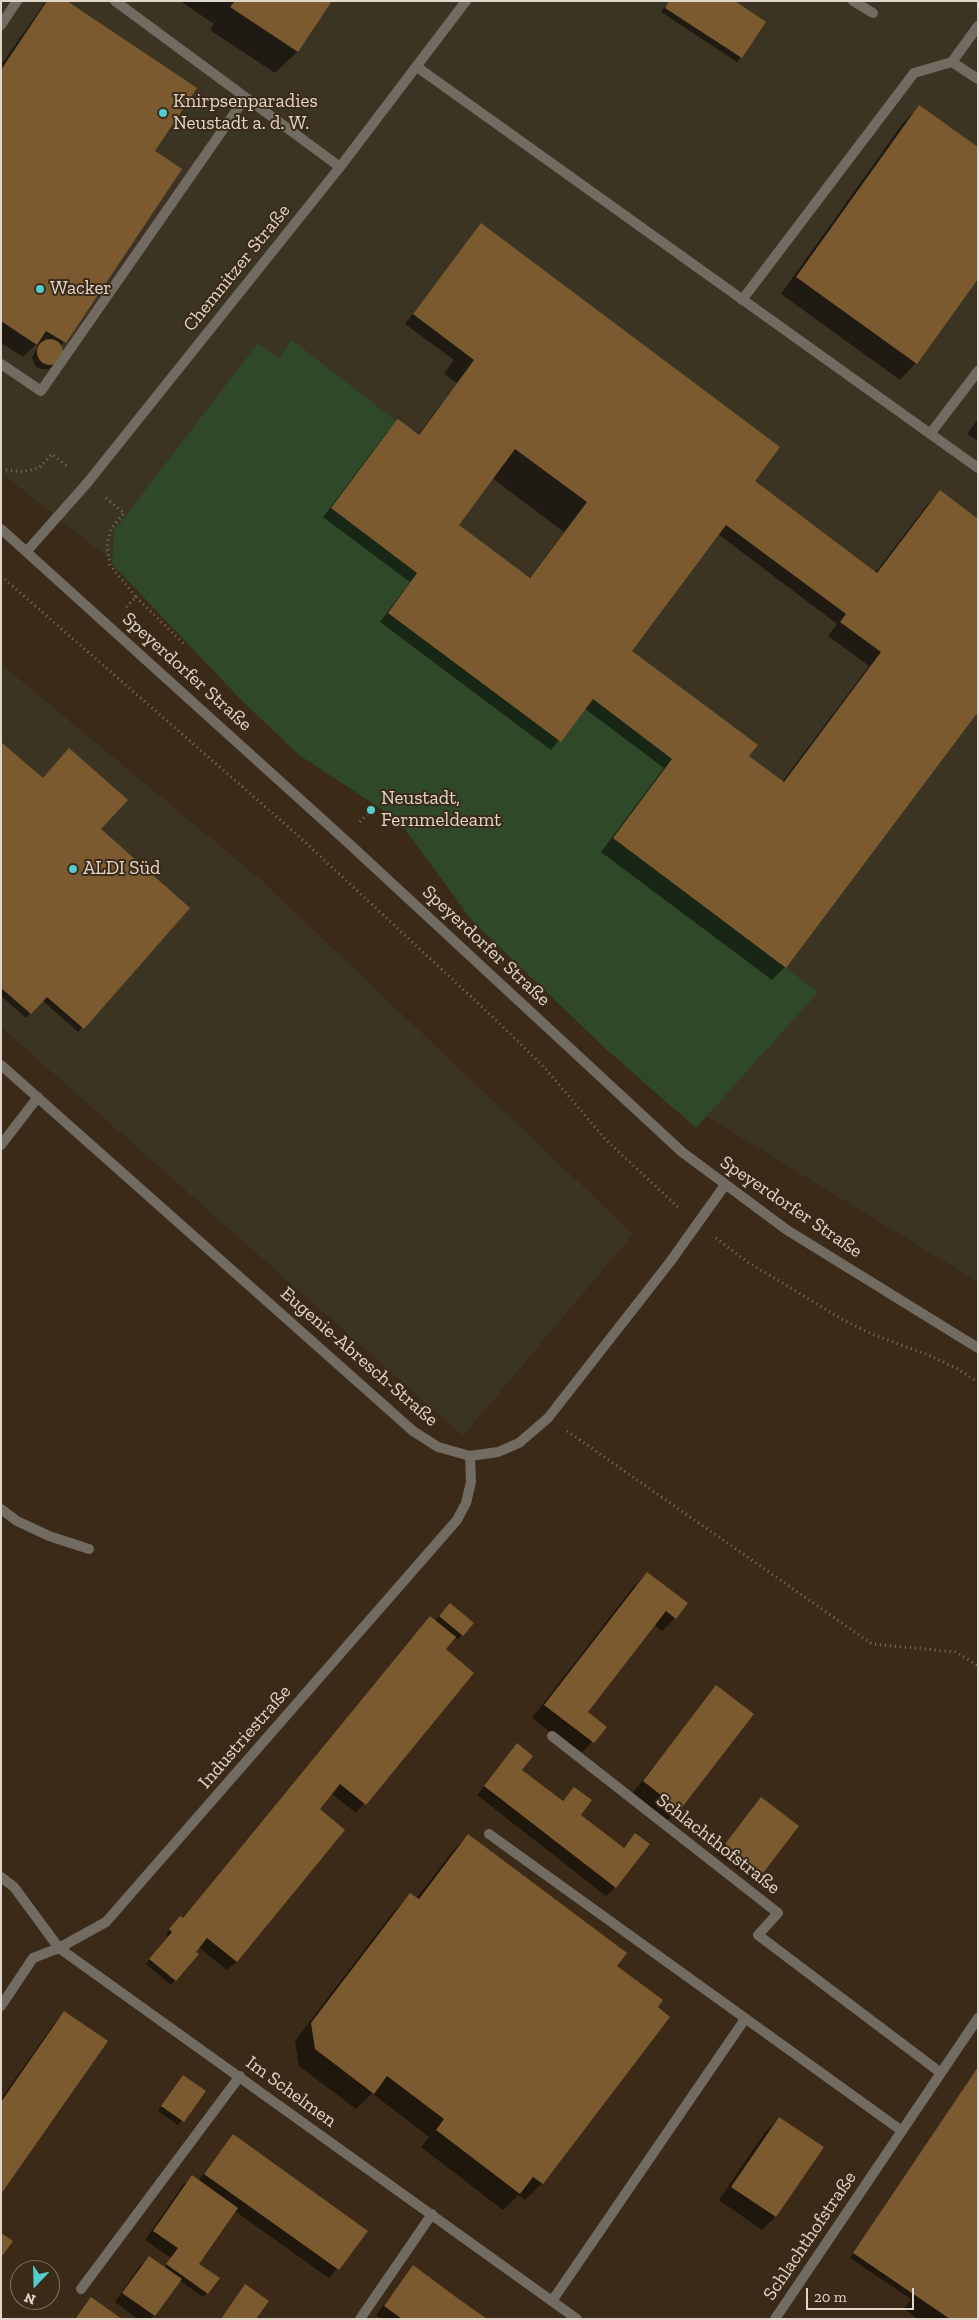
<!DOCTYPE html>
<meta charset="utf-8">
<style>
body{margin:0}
#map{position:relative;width:979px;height:2320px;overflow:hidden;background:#3a2a17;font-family:"Zilla Slab",serif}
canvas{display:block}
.frame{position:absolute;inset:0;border:2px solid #e1d6cb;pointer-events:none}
.north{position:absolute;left:10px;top:2260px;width:50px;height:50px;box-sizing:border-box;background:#3a2a17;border:1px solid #7d6f5f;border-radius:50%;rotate:201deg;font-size:14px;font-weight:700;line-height:20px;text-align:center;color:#e1d6cb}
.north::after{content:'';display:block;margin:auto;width:18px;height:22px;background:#52cdcf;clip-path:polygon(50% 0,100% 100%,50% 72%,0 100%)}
.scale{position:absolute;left:806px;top:2288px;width:108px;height:22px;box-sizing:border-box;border:2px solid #e1d6cb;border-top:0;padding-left:6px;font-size:15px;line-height:18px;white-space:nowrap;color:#e1d6cb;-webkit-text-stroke:4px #3a2a17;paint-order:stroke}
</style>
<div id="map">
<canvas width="979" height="2320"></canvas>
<div class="frame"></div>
<div class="north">N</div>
<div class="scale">20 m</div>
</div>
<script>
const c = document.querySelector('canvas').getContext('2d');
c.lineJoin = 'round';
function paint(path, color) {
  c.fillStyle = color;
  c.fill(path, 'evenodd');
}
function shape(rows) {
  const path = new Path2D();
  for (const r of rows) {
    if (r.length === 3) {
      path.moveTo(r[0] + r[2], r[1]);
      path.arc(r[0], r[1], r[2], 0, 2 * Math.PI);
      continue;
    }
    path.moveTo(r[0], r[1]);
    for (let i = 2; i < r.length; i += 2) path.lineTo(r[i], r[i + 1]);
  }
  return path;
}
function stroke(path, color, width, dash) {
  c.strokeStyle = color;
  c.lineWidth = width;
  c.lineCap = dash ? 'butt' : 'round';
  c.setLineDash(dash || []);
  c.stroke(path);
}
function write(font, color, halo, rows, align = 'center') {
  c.font = font + ' "Zilla Slab",serif';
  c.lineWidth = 4;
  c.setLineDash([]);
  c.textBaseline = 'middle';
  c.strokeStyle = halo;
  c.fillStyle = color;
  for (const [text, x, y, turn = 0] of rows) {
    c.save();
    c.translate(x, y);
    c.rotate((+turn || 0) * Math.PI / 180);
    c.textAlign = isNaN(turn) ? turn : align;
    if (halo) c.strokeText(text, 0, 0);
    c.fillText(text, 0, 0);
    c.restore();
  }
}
const commercial = shape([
 [1,1,978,1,978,1282,696,1110,344,745,1,473],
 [1,664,261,880,633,1234,463,1436,1,1027]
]);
const green = shape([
 [292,340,396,421,417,573,388,613,560,742,593,699,672,759,613,838,818,992,696,1128,607,1050,473,922,398,820,299,755,243,702,112,564,114,531,258,343,279,358]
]);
const shadow = shape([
 [46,1,65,1,153,151,180,169,61,346,62,356,54,367,48,369,40,369,35,365,32,357,38,347,35,345,23,357,1,343,1,65],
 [180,1,331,1,297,52,275,73,210,30,214,24],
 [669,1,733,1,764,22,737,62,661,12],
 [919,107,916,363,900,380,781,294,903,123],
 [481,225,753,482,875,573,927,505,940,492,785,967,772,980,601,852,664,768,584,708,551,750,380,622,410,582,323,517,388,431,398,421,417,436,457,383,444,374,454,360,405,324],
 [492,478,564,532,529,578,457,525],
 [718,534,837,624,828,636,869,666,782,782,748,756,630,652],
 [978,419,978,441,967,434],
 [1,743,188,908,78,1032,42,1000,26,1018,1,996],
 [647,1573,675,1618,662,1631,654,1624,586,1712,605,1727,580,1755,532,1718,634,1586],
 [446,1609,462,1635,458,1639,455,1636,444,1650,472,1673,356,1813,331,1793,318,1809,344,1830,236,1962,227,1970,198,1947,194,1952,197,1954,171,1985,146,1964,168,1936,166,1934,176,1922,182,1919,411,1639,435,1621],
 [716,1687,716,1762,679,1809,666,1822,631,1795],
 [517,1745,520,1770,562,1802,574,1789,580,1815,623,1848,635,1835,615,1887,606,1896,477,1795],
 [761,1798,797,1826,753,1881,717,1854],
 [468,1835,669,2017,542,2183,525,2200,518,2195,503,2210,421,2147,429,2137,372,2093,356,2109,299,2066,295,2041,394,1911,411,1894,416,1899,452,1852],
 [64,2012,1,2192,1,2099,56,2021],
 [978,2067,978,2319,918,2319,904,2309,911,2299,850,2258],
 [179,2081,204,2092,178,2125,158,2111],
 [779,2118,822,2148,775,2217,762,2230,719,2200,766,2131],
 [233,2135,366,2231,329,2278,235,2211,198,2264,207,2293,203,2297,179,2280,151,2319,138,2319,115,2302,140,2266,149,2257,164,2268,171,2258,145,2240,183,2185,192,2177,198,2181],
 [413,2267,484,2319,381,2319,376,2315],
 [91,2299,120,2319,74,2319]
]);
const building = shape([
 [47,1,67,1,197,88,155,151,182,169,66,343,46,331,37,345,1,321,1,70],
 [235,1,332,1,298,52,230,7],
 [669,1,735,1,766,22,742,58,665,8],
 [919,105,978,147,978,279,917,364,796,277],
 [481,223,780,447,755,481,877,573,940,490,978,519,978,712,786,968,613,838,672,759,593,699,561,742,388,613,417,573,331,508,396,421,398,419,419,435,474,360,413,314],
 [515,449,587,502,530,578,459,525],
 [726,525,846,614,840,622,881,652,784,782,749,756,758,745,632,651],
 [50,352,13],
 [1,742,43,778,69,748,128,800,101,829,190,908,84,1029,47,997,31,1014,1,988],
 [647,1572,688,1603,676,1619,666,1611,588,1712,607,1727,594,1743,544,1705],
 [450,1603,474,1623,463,1636,439,1616],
 [430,1616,456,1637,446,1649,474,1673,366,1805,340,1784,320,1809,345,1830,237,1962,207,1938,196,1952,199,1954,176,1981,149,1959,172,1932,169,1929,180,1916,183,1918],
 [716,1685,754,1714,680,1810,643,1781],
 [517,1743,533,1756,522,1770,563,1801,574,1787,592,1800,581,1815,624,1848,635,1833,650,1844,616,1888,484,1786],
 [761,1797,799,1826,763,1873,725,1844],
 [468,1834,627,1953,617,1966,663,2000,658,2007,670,2017,543,2184,533,2177,520,2194,436,2130,444,2119,387,2076,374,2094,315,2049,311,2023,410,1893,419,1899],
 [64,2011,108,2041,1,2194,1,2102],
 [978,2067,978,2319,950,2319,853,2253],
 [183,2075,206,2091,184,2122,161,2106],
 [779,2117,824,2147,776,2217,731,2187],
 [233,2134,368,2231,339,2270,204,2174],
 [192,2175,238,2208,199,2264,220,2278,208,2294,166,2264,178,2248,153,2231],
 [1,2233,13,2241,3,2255,1,2254],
 [149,2256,182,2279,155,2316,122,2293],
 [413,2265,460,2300,487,2319,402,2319,384,2306],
 [245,2284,269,2301,256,2319,221,2319],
 [91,2297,122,2319,75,2319]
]);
const path = shape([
 [1,469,23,472,39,468,52,454,68,467],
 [106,498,124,513,111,529,107,546,110,565,136,597,124,609],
 [1,576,293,831,496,1020,544,1067,606,1140,680,1209],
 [136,597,184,644],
 [360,822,371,810],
 [716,1238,746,1261,845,1321,874,1335,926,1354,956,1368,978,1382],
 [567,1431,872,1644,956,1652,978,1666]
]);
const service = shape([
 [115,1,340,167],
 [853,1,873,13],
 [1,25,17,1],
 [952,62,978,79],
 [417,67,978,468],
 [742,300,914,73,952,62,978,26],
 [1,364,41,391,245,98],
 [930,434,978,371],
 [489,1834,902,2131],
 [81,2289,240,2076],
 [552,2301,745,2019],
 [360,2319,432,2214]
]);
const minor = shape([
 [27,551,88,482,340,167,466,1],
 [1,1065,413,1431,438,1447,470,1456,498,1452,519,1443,548,1418,670,1262,725,1185],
 [1,1145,38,1097],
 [1,1509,17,1521,49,1536,89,1549],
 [552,1736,778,1913,758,1935,941,2073],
 [1,1877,14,1887,59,1948,577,2319],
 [1,2006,33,1958,59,1948,106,1922,457,1520,466,1503,471,1482,470,1456],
 [775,2319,978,2018]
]);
const tertiary = shape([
 [1,529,344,839,682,1152,787,1230,978,1348]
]);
const markers = [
 [163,113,5,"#52cdcf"],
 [40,289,5,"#52cdcf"],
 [371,810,5,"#52cdcf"],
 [73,869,5,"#52cdcf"]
];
const poiNames = [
 ["Knirpsenparadies",173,102],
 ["Neustadt a. d. W.",173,124],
 ["Wacker",50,289],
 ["Neustadt,",381,799],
 ["Fernmeldeamt",381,821],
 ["ALDI Süd",83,869]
];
const streetNames = [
 ["Chemnitzer Straße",237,268,-51],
 ["Speyerdorfer Straße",187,672,42],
 ["Speyerdorfer Straße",486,946,43],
 ["Speyerdorfer Straße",791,1207,34],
 ["Eugenie-Abresch-Straße",359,1357,41],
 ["Industriestraße",245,1737,-49],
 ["Schlachthofstraße",718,1844,38],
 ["Im Schelmen",291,2092,36],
 ["Schlachthofstraße",810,2236,-56]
];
paint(commercial, '#3c3423');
paint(green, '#2e4828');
paint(shadow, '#0007');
paint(building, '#7c5a2f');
stroke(path, '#817364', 3, [1, 4]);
stroke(service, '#716b61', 10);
stroke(minor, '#716b61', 10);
stroke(tertiary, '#716b61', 10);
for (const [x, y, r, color] of markers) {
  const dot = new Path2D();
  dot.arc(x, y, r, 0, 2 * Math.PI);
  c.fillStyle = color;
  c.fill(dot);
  stroke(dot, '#3a2a17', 2);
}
write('19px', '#e1d6cb', '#3a2a17', poiNames, 'left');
write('19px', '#e1d6cb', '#3a2a17', streetNames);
</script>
